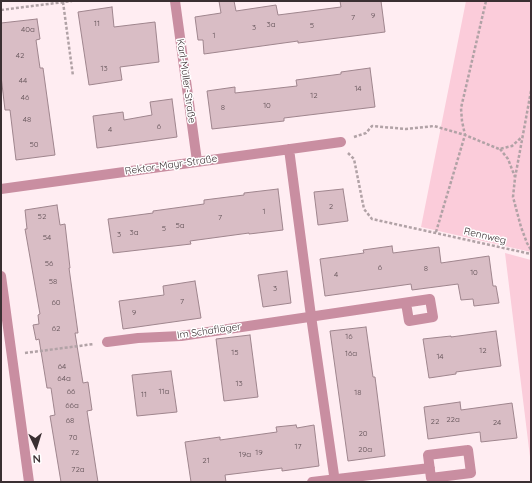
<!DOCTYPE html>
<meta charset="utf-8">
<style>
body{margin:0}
#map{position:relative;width:532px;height:483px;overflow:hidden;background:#ffedf2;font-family:Quicksand,sans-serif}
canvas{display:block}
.frame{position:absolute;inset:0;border:2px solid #3a2f32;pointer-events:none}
.north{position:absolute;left:16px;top:427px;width:40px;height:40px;-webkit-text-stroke:3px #fff;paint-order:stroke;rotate:176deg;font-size:11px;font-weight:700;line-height:16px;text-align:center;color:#3a2f32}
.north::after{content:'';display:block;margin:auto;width:14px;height:18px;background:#3a2f32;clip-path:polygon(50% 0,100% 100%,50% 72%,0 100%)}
</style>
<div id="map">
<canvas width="532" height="483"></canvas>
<div class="frame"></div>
<div class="north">N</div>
</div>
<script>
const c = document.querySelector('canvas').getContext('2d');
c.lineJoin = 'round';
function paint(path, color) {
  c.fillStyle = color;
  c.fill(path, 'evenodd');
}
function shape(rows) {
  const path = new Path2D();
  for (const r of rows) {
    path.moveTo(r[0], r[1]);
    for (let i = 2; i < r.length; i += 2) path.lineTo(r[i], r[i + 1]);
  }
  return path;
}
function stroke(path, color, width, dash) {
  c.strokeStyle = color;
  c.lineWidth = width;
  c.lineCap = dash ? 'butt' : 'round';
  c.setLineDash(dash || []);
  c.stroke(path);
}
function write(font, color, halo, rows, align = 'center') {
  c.font = font + ' Quicksand,sans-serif';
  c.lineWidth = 3;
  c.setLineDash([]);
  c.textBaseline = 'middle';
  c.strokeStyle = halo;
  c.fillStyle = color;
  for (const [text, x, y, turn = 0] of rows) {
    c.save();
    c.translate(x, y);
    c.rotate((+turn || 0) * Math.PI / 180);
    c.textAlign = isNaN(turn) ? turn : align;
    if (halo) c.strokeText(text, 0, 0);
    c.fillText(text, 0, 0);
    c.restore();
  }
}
const green = shape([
 [466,1,531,1,531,252,421,227],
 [505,253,531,260,531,465]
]);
const building = shape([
 [219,1,234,1,236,11,276,5,278,15,341,7,340,1,381,1,385,32,298,43,298,41,204,54,203,40,198,40,195,17,221,13,219,1],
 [112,7,114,27,155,22,159,62,120,67,122,80,89,85,78,12,112,7],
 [37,19,40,39,36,40,40,68,43,68,55,155,16,160,10,110,5,110,1,76,1,23,37,19],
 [370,68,375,107,284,118,284,121,212,129,207,91,235,87,235,93,297,86,296,80,341,74,341,72,370,68],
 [172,99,177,137,97,148,93,116,123,112,124,120,152,115,150,102,172,99],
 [278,189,283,230,249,234,249,233,190,241,191,244,113,253,108,219,153,213,153,211,204,204,204,200,244,195,244,193,278,189],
 [343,189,348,221,318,225,314,192,343,189],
 [57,205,60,225,65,224,70,268,69,268,78,333,75,333,83,383,88,382,92,410,87,411,98,482,61,482,50,416,55,415,51,388,47,388,39,339,36,340,33,325,39,324,38,315,40,314,25,229,27,229,25,210,57,205],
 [392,246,393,253,439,247,441,263,489,256,493,286,496,286,499,303,474,306,473,299,461,300,458,284,412,290,411,284,325,296,320,259,364,253,363,250,392,246],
 [287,271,291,303,263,307,258,275,287,271],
 [195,281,201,318,123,329,119,301,164,295,163,286,195,281],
 [366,327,373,377,375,377,385,456,348,461,330,331,366,327],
 [496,331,501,366,456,372,456,374,429,378,423,339,451,336,451,337,496,331],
 [250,335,258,397,224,401,216,339,250,335],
 [171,371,177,412,137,416,132,375,171,371],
 [460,402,461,410,512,403,517,438,481,442,480,432,428,439,424,407,460,402],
 [296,425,297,428,314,425,319,466,282,471,282,468,225,475,226,482,191,482,185,442,220,437,220,440,277,432,276,427,296,425]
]);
const path = shape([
 [63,2,73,76],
 [1,10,72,1],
 [531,91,515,178,513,197,521,227,527,243,531,250],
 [354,137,366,133,372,126,406,129,434,126,465,135,499,149,512,146,523,136],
 [500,149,508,159,515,177],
 [348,153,354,159,364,209,372,219,531,254],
 [436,232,465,135,462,121,461,108,486,1],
 [25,353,94,344]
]);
const street = shape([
 [175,1,197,161],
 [289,149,311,316,335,482],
 [1,189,341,142],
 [1,276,29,482],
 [107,342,138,338,181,336,430,299,433,317,409,321,406,303],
 [468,450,471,473,431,478,428,455,468,450],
 [312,482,430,468]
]);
const numberNames = [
 ["9",373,16],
 ["7",353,18],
 ["11",97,24],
 ["3a",271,25],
 ["5",312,26],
 ["3",254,28],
 ["40a",28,30],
 ["1",214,36],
 ["42",20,56],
 ["13",104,69],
 ["44",23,81],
 ["14",358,89],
 ["12",314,96],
 ["46",25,98],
 ["10",267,106],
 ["8",223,108],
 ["48",27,120],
 ["6",159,127],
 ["4",110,130],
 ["50",34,145],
 ["2",331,207],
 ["1",264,212],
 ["52",42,217],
 ["7",220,218],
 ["5a",180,226],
 ["5",164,229],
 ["3a",134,233],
 ["3",119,235],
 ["54",47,238],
 ["56",49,264],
 ["6",380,268],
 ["8",426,269],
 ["10",474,273],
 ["4",336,275],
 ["58",53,282],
 ["3",275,289],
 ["7",182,302],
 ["60",56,303],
 ["9",134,313],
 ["62",56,329],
 ["16",349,337],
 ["12",483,351],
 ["15",235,353],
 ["16a",351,354],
 ["14",440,357],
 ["64",62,367],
 ["64a",64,379],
 ["13",239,384],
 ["66",71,392],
 ["11a",164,392],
 ["18",358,393],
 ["11",144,395],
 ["66a",72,406],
 ["22a",453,420],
 ["68",70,421],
 ["22",435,422],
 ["24",497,423],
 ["20",363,434],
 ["70",73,438],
 ["17",298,447],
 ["20a",365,450],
 ["72",75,453],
 ["19",259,453],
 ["19a",245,455],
 ["21",206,461],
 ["72a",78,470]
];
const streetNames = [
 ["Karl-Müller-Straße",186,81,82],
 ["Rektor-Mayr-Straße",171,165,-8],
 ["Rennweg",485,236,13],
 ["Im Schafläger",209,331,-8]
];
paint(green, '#fbccda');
paint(building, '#d9bdc5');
stroke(building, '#9f858d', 1);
stroke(path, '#b1a2a6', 2.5, [3, 2]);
stroke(street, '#c98ea1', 10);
write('8px', '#625257', null, numberNames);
write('10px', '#3a2f32', '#fff', streetNames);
</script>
